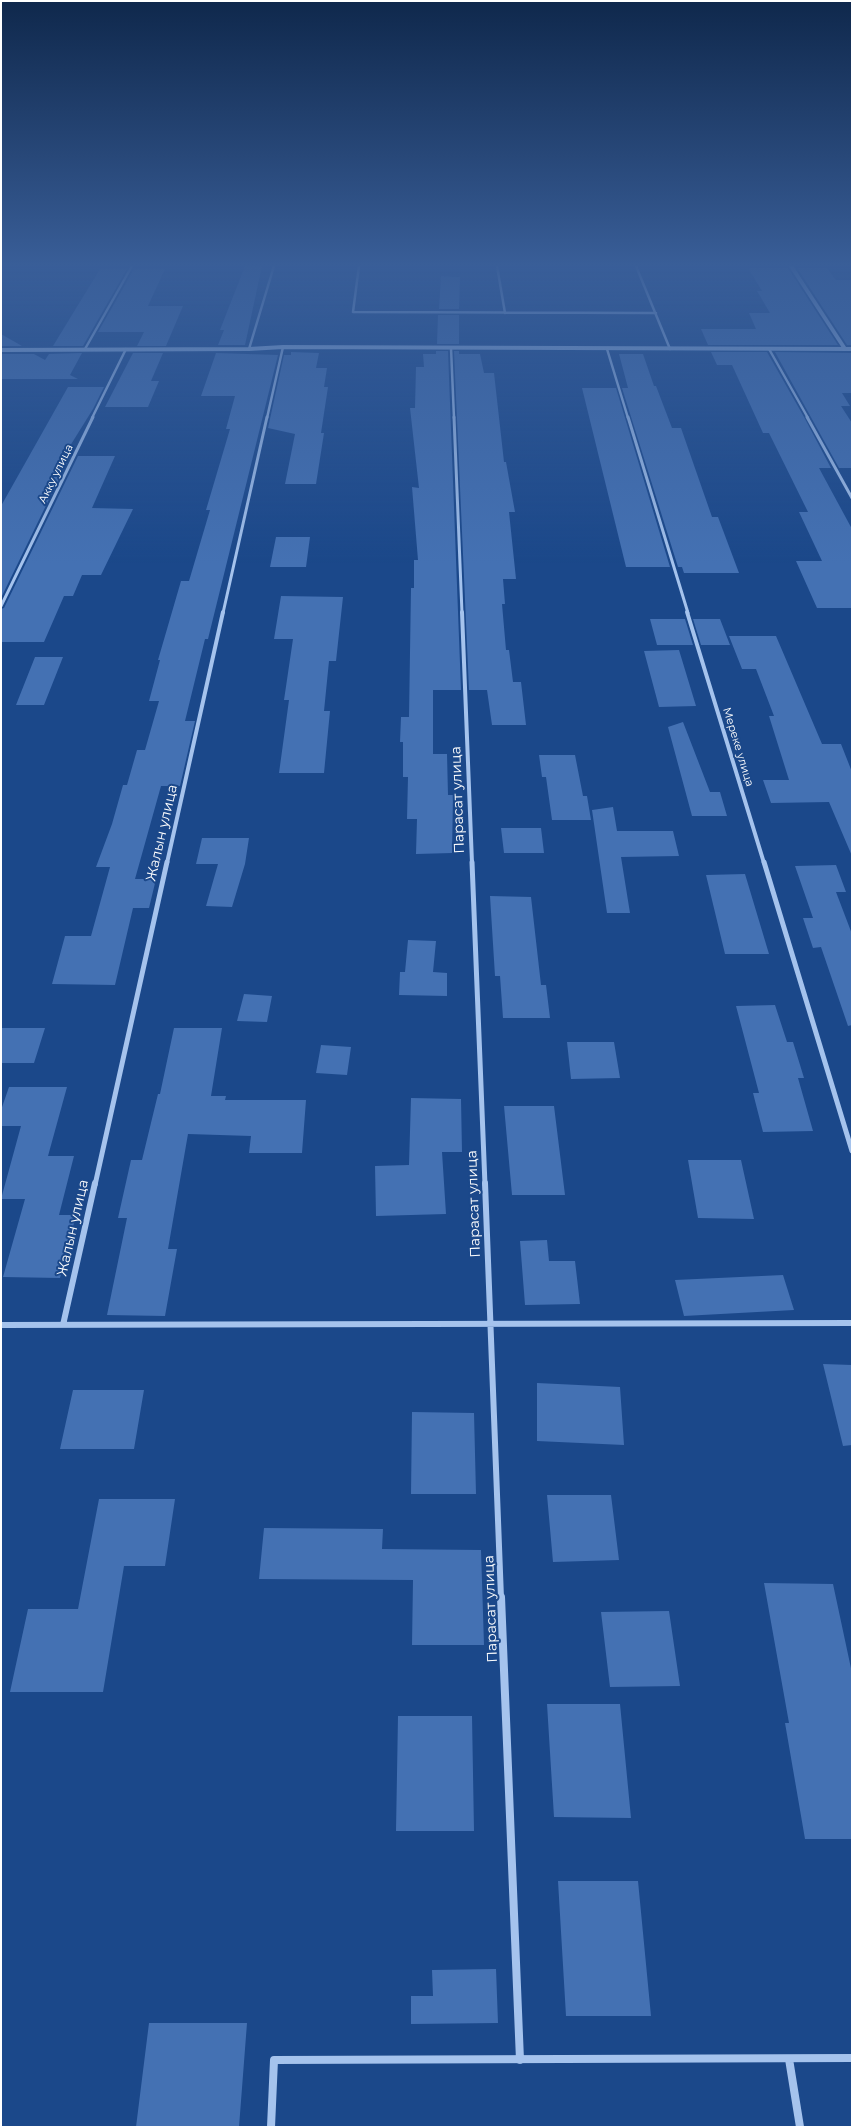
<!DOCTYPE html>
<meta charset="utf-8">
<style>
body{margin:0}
#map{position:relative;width:853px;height:2128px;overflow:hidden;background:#1b488a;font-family:Montserrat,sans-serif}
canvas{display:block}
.frame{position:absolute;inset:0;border:2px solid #fff;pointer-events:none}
</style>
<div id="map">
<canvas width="853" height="2128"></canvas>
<div class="frame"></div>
</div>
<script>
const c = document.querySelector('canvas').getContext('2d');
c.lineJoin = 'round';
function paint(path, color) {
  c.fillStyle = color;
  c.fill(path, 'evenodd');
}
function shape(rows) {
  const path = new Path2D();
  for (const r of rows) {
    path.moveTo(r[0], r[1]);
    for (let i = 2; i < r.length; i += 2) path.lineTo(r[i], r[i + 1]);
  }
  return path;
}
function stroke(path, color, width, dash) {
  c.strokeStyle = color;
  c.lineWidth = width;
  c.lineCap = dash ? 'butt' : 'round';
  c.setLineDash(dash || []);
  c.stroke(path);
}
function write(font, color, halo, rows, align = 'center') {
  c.font = font + ' Montserrat,sans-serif';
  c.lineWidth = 4;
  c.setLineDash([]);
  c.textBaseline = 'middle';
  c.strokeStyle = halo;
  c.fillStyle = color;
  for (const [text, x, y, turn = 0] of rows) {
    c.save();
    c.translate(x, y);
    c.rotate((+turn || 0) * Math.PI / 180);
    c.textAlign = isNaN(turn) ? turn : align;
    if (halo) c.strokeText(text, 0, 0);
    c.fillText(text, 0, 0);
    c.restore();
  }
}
const building = shape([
 [245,266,262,266,245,345,218,345,224,330,220,330],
 [748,268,788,268,838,345,708,345,701,329,756,329,749,313,770,313,757,291,762,291],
 [797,268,827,268,836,280,852,280,852,345,847,345],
 [100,269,127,269,83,346,53,346],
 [134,269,165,269,148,306,183,306,166,346,137,346,144,332,98,332],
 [441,276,460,277,459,309,439,309],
 [438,315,459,315,459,344,437,344],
 [1,334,22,346,1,346],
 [436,351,448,351,461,690,433,690,433,754,447,754,448,795,453,795,452,853,416,854,417,819,407,819,408,777,403,777,403,742,400,742,401,717,409,717,411,588,414,588,414,560,418,560,412,487,419,488,410,408,415,408,416,367,424,367,423,354,436,354],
 [454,351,459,351,459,354,480,354,484,373,494,373,504,462,506,462,515,512,509,512,516,579,503,579,505,604,502,604,506,650,509,650,513,682,521,682,526,725,492,725,487,690,469,690],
 [291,352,319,353,316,368,327,368,324,387,328,387,321,433,324,433,316,484,285,484,295,434,268,428,284,355,291,355],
 [711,352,767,352,804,417,831,468,819,468,852,529,852,608,817,608,796,561,822,561,799,512,808,512,769,433,763,433,732,365,717,365],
 [775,352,852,353,852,393,842,393,850,406,841,406,852,423,852,468,839,468],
 [82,353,70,375,78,379,1,379,1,354,34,354,45,360,49,354],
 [133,353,163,353,151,381,159,381,148,407,105,407],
 [216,353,278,355,208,639,205,639,185,721,195,721,180,786,161,786,135,879,156,879,149,908,133,908,115,985,52,984,65,936,91,936,110,867,96,867,112,824,123,785,127,785,137,750,145,750,159,701,149,701,160,660,158,660,181,581,189,581,210,510,206,510,230,429,226,429,235,396,201,396],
 [619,354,643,354,654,386,656,386,672,428,681,428,712,517,718,517,739,573,684,573,682,567,678,567,622,388,628,388],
 [68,387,104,387,93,409,65,454,71,454,1,598,1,506],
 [582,388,616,388,670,567,626,567],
 [78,456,115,456,92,508,133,509,101,575,82,575,73,596,64,596,44,642,1,642,1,609,4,608],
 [276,537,310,537,306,567,270,567],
 [281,596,343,597,336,661,329,661,324,711,330,711,324,773,279,773,289,700,284,700,293,639,274,639],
 [650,619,685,619,693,645,657,645],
 [693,619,720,619,730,645,701,645],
 [729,636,776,636,822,744,841,744,852,772,852,856,829,802,771,803,763,780,789,780,769,716,774,716,756,669,742,669],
 [679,650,696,706,659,707,644,651],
 [35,657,63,657,44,705,16,705],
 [683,722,710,792,720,792,727,816,692,816,668,727],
 [539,755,575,755,583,796,587,796,591,820,552,820,546,777,542,777],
 [613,807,617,831,673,831,679,856,621,857,630,913,607,913,592,810],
 [501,828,541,828,544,853,504,853],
 [202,838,249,838,245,864,232,907,206,906,218,864,196,864],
 [836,865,846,892,836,892,852,934,852,1025,848,1026,821,947,813,948,803,918,813,918,795,866],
 [745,874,769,954,725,954,706,875],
 [490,896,531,897,541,985,546,985,550,1018,503,1018,500,976,495,976],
 [408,940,436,941,433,972,447,973,447,996,399,995,400,972,405,972],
 [244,994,272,996,267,1022,237,1021],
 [775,1005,787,1042,793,1042,804,1078,798,1078,813,1131,763,1132,753,1093,759,1093,736,1006],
 [1,1028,45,1028,34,1063,1,1063],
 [174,1028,222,1028,211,1096,226,1096,225,1100,306,1100,302,1153,249,1153,251,1136,188,1134,168,1249,177,1249,165,1316,107,1315,127,1218,118,1218,131,1160,142,1160,158,1094,160,1094],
 [567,1042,614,1042,620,1078,571,1079],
 [321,1045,351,1047,347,1075,316,1073],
 [9,1087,67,1087,48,1156,74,1156,59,1215,76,1215,60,1278,3,1277,25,1199,1,1199,21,1126,1,1126,1,1110],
 [411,1098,461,1099,462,1152,442,1152,446,1214,376,1216,375,1166,409,1165],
 [504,1106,554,1106,565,1195,512,1195],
 [688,1160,741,1160,754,1219,698,1218],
 [547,1240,549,1261,575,1261,580,1304,525,1305,520,1241],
 [783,1275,794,1310,684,1316,675,1280],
 [823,1364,852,1365,852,1445,843,1446],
 [537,1383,620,1387,624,1445,537,1441],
 [73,1390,144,1390,134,1449,60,1449],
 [412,1412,474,1413,476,1494,411,1494],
 [547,1495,611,1495,619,1560,553,1562],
 [99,1499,175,1499,165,1566,124,1566,103,1692,10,1692,28,1609,78,1609],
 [264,1528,383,1529,382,1549,481,1550,484,1645,412,1645,413,1580,259,1579],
 [764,1583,833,1584,852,1673,852,1839,805,1839,785,1723,789,1723],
 [669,1611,680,1686,610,1687,601,1612],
 [547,1704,620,1704,631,1818,554,1817],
 [398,1716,472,1716,474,1831,396,1831],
 [558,1881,638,1881,651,2016,566,2016],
 [496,1969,498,2023,411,2024,411,1996,433,1996,432,1970],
 [149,2023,247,2023,239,2127,136,2127]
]);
const minorFar5 = shape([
 [359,266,353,312,656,313],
 [497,266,505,313],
 [636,266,670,349],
 [451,348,454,418],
 [85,349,132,266],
 [249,349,274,266],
 [607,349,628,418],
 [769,349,808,418],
 [92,418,126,349],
 [267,418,283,347]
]);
const minorFar4 = shape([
 [454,417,462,613],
 [628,417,688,613],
 [807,417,852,498],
 [1,606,93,417],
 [223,613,267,417]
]);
const minorFar3 = shape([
 [462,612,472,863],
 [687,612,764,863],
 [167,863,223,612]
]);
const minorFar2 = shape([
 [472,862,485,1185],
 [764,862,852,1151],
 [95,1185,167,862]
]);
const minorFar1 = shape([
 [485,1183,501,1598],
 [1,1325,852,1323],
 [63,1325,95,1183]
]);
const minor = shape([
 [501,1597,520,2060],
 [789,2059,800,2127],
 [271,2127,274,2060,852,2058]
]);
const tertiary = shape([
 [791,266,845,349],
 [1,350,249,349,283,347,852,349]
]);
const farStreetnames = [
 ["Акку улица",56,474,-64],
 ["Мереке улица",738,747,73]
];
const streetNames = [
 ["Парасат улица",458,800,-92],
 ["Жалын улица",162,833,-77],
 ["Парасат улица",474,1204,-92],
 ["Жалын улица",73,1228,-77],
 ["Парасат улица",491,1609,-92]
];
paint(building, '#4471b3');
stroke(minorFar5, '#a5c3ed', 2.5);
stroke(minorFar4, '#a5c3ed', 3);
stroke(minorFar3, '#a5c3ed', 4);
stroke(minorFar2, '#a5c3ed', 5);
stroke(minorFar1, '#a5c3ed', 6);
stroke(minor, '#a5c3ed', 8);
stroke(tertiary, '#a5c3ed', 4);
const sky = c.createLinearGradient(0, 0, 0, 564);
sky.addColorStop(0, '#0f284c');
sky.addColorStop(0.47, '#395e98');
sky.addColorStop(1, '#395e9800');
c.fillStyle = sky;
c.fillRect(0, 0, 853, 564);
write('11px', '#fff', '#1b488a', farStreetnames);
write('14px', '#fff', '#1b488a', streetNames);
</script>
